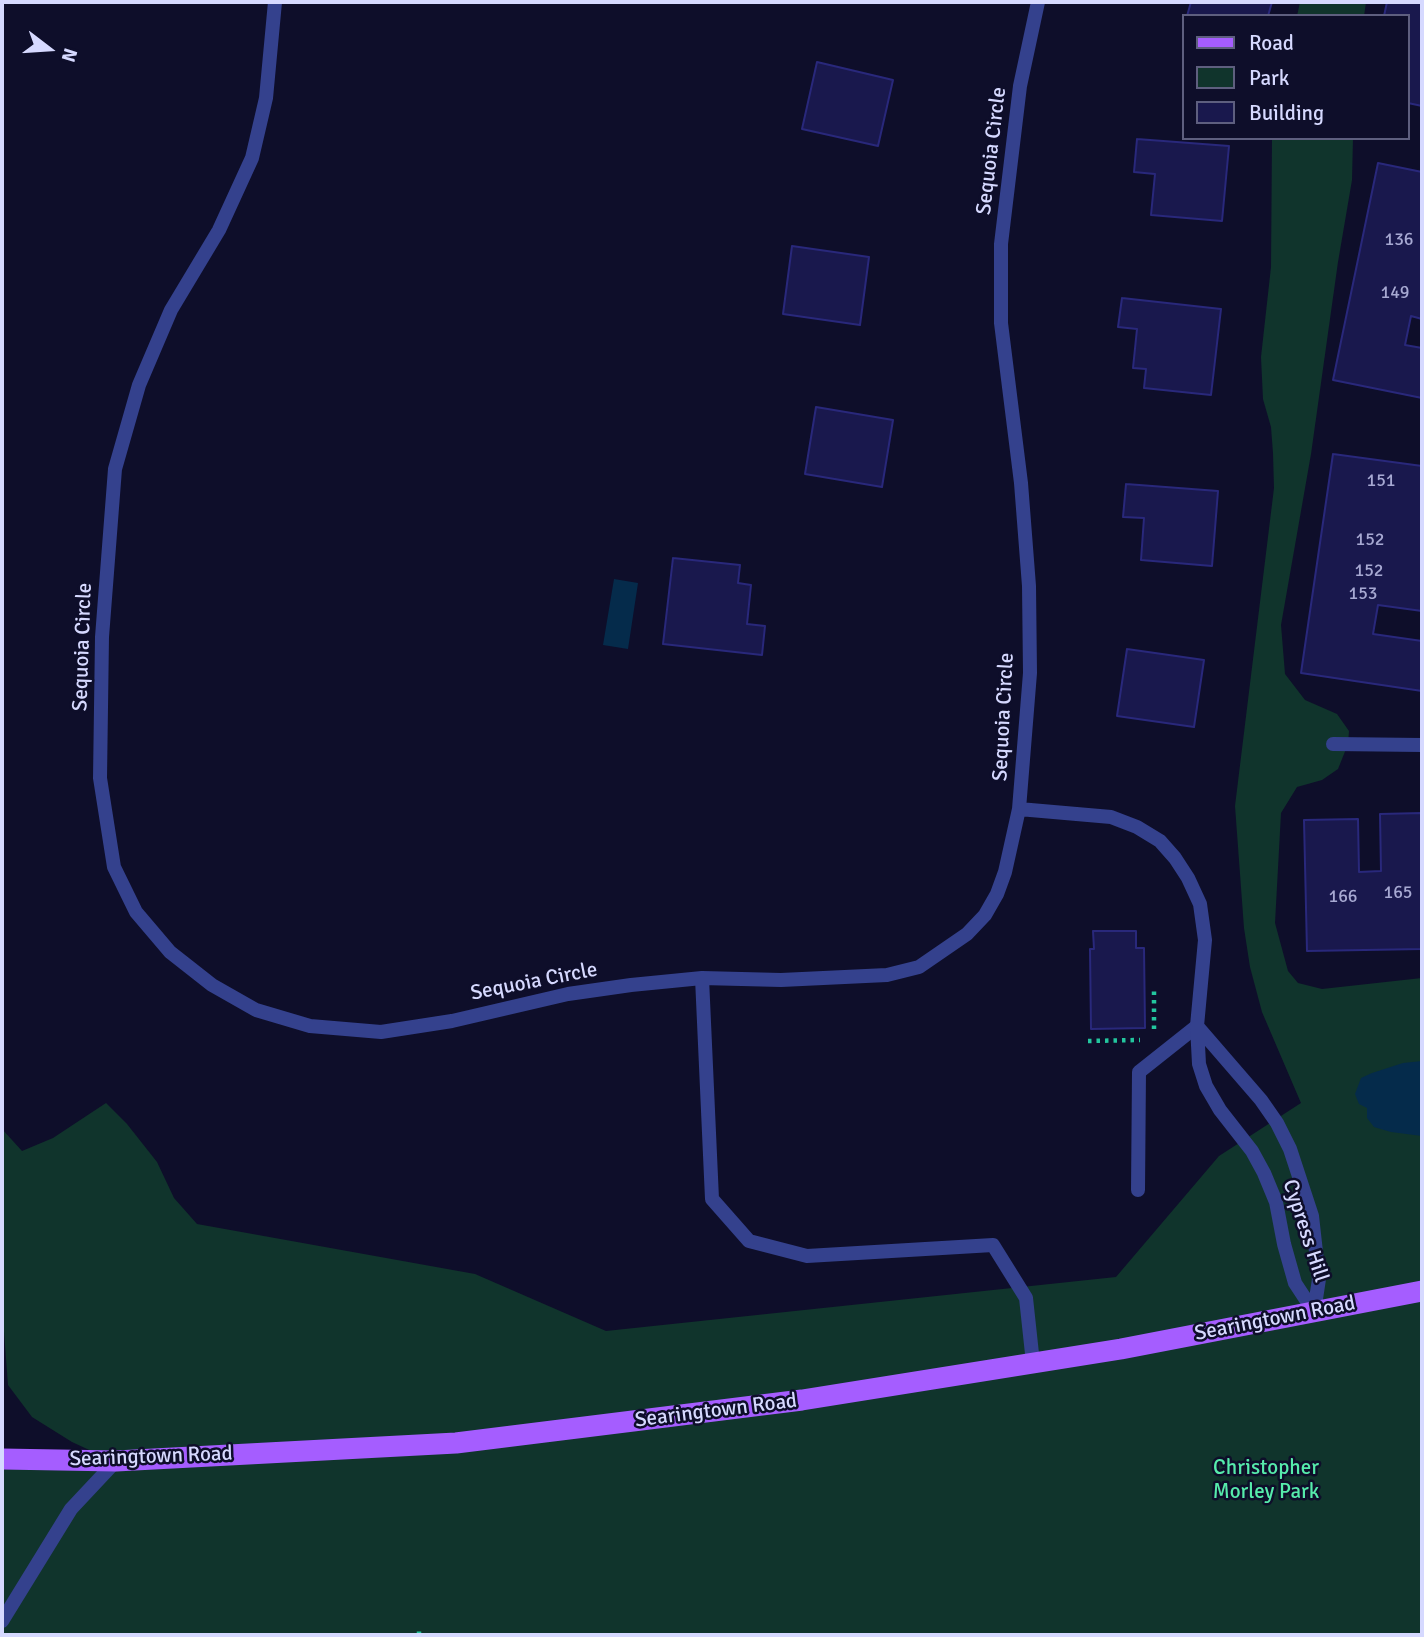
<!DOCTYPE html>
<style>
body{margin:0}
#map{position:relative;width:1424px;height:1637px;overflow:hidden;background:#0e0e2a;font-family:Signika,sans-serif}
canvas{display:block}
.frame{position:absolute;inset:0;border:4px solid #d6d9ff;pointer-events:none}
.legend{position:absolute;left:1182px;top:14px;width:228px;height:126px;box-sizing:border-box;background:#0e0e2a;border:2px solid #5e5f7f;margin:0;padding:9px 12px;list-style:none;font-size:21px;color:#d6d9ff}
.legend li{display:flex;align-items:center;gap:14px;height:35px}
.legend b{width:35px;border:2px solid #5e5f7f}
.north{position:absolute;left:14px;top:14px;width:70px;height:70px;-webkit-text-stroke:5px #0e0e2a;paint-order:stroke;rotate:107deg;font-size:19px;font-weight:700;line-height:28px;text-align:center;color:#d6d9ff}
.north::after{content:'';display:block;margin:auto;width:24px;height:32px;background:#d6d9ff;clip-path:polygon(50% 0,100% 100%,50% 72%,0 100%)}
</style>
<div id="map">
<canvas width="1424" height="1637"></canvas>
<div class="frame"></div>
<ul class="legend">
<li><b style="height:9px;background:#a55dff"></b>Road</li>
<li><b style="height:19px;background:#10342c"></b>Park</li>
<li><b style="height:19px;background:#19184d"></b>Building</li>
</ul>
<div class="north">N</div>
</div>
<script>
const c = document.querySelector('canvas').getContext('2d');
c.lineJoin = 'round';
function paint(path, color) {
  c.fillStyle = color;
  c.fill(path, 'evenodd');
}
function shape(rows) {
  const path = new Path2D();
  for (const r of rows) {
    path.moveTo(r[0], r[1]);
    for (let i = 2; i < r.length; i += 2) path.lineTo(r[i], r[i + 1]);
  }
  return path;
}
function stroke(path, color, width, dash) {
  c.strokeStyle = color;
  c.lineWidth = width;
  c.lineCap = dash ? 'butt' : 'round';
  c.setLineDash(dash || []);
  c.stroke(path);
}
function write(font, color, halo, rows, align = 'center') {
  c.font = font + ' Signika,sans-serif';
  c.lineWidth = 5;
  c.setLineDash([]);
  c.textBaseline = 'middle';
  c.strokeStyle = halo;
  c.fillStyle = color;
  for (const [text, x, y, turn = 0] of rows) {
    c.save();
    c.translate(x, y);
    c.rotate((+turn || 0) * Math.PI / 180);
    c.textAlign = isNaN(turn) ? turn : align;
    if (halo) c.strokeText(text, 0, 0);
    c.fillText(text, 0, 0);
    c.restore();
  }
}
const green = shape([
 [1300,2,1366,2,1364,16,1297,16],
 [1272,138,1353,138,1352,180,1338,262,1311,454,1281,625,1285,674,1305,700,1337,714,1349,731,1348,744,1338,769,1322,780,1297,787,1281,813,1275,923,1288,971,1298,983,1322,989,1422,978,1422,1635,2,1635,2,1460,111,1460,72,1442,32,1417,8,1385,2,1305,2,1129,22,1151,53,1138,106,1103,127,1124,157,1162,174,1198,197,1224,475,1274,606,1331,1116,1277,1219,1156,1301,1103,1262,1012,1250,967,1244,928,1235,806,1274,488,1273,453,1271,427,1263,399,1261,357,1271,267]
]);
const water = shape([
 [614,579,638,583,628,649,603,645],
 [1422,1061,1422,1136,1391,1132,1374,1127,1367,1118,1367,1108,1359,1104,1355,1094,1361,1078,1372,1073,1403,1063]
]);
const building = shape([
 [1191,2,1272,2,1268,16,1187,16,1191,2],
 [1387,2,1422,2,1422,106,1408,103,1408,16,1384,16,1387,2],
 [817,62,893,80,878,146,802,129,817,62],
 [1137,139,1229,146,1222,221,1151,215,1155,174,1134,172,1137,139],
 [1378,163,1422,172,1422,319,1411,316,1405,345,1422,348,1422,398,1333,380,1378,163],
 [792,246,869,257,860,325,783,314,792,246],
 [1122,298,1221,309,1211,395,1144,388,1146,369,1133,368,1137,329,1118,327,1122,298],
 [816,407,893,420,882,487,805,474,816,407],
 [1333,454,1422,466,1422,611,1378,605,1373,634,1422,641,1422,691,1301,673,1333,454],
 [1126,484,1218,491,1212,566,1141,560,1144,518,1123,517,1126,484],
 [673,558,740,565,738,583,751,585,747,624,765,626,762,655,663,644,673,558],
 [1127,649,1204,660,1194,727,1117,716,1127,649],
 [1422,813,1422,949,1307,951,1304,820,1358,819,1359,872,1381,871,1380,814,1422,813],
 [1093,931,1136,931,1136,948,1144,948,1145,1028,1091,1029,1090,949,1094,949,1093,931]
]);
const path = shape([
 [1154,1029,1154,988],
 [1088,1041,1140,1040],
 [419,1635,419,1628]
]);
const lane = shape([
 [1138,1190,1139,1072,1197,1026],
 [2,1621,71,1509,116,1461]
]);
const street = shape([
 [275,2,266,98,252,158,219,230,171,310,139,385,115,469,102,637,100,778,114,867,136,912,170,952,212,985,256,1010,310,1026,381,1032,452,1021,568,994,631,985,702,978,781,980,887,975,919,967,967,934,985,915,997,894,1005,872,1019,809,1030,673,1029,586,1021,483,1001,323,1001,244,1020,86,1038,2],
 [1333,744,1422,745],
 [1019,809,1111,817,1137,827,1160,841,1175,858,1188,878,1200,904,1205,940,1197,1026,1199,1064,1206,1086,1220,1110,1252,1151,1264,1173,1276,1202,1284,1244,1295,1283,1314,1312,1319,1279,1312,1216,1290,1149,1277,1123,1261,1100,1197,1026],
 [702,978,712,1199,749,1241,807,1256,993,1245,1026,1298,1033,1363]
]);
const primary = shape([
 [2,1459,116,1461,456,1443,802,1400,1121,1349,1422,1291]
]);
const numberNames = [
 ["136",1399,240],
 ["149",1395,293],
 ["151",1381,481],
 ["152",1370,540],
 ["152",1369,571],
 ["153",1363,594],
 ["165",1398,893],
 ["166",1343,897]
];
const streetNames = [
 ["Sequoia Circle",992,151,-83],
 ["Sequoia Circle",83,647,-88],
 ["Sequoia Circle",1004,717,-87],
 ["Sequoia Circle",534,982,-11],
 ["Cypress Hill",1305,1231,72],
 ["Searingtown Road",1275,1319,-11],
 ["Searingtown Road",716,1411,-7],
 ["Searingtown Road",151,1457,-2]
];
const parkNames = [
 ["Christopher",1266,1468],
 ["Morley Park",1266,1492]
];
paint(green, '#10342c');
paint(water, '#052b4b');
paint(building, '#19184d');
stroke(building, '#29287b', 2);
stroke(path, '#23c69e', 4.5, [3.5, 5]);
stroke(lane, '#34418d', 14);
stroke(street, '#34418d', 14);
stroke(primary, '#a55dff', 21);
write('18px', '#a7a9d2', null, numberNames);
write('21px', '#d6d9ff', '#0e0e2a', streetNames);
write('21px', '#56ebab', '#0e0e2a', parkNames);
</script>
